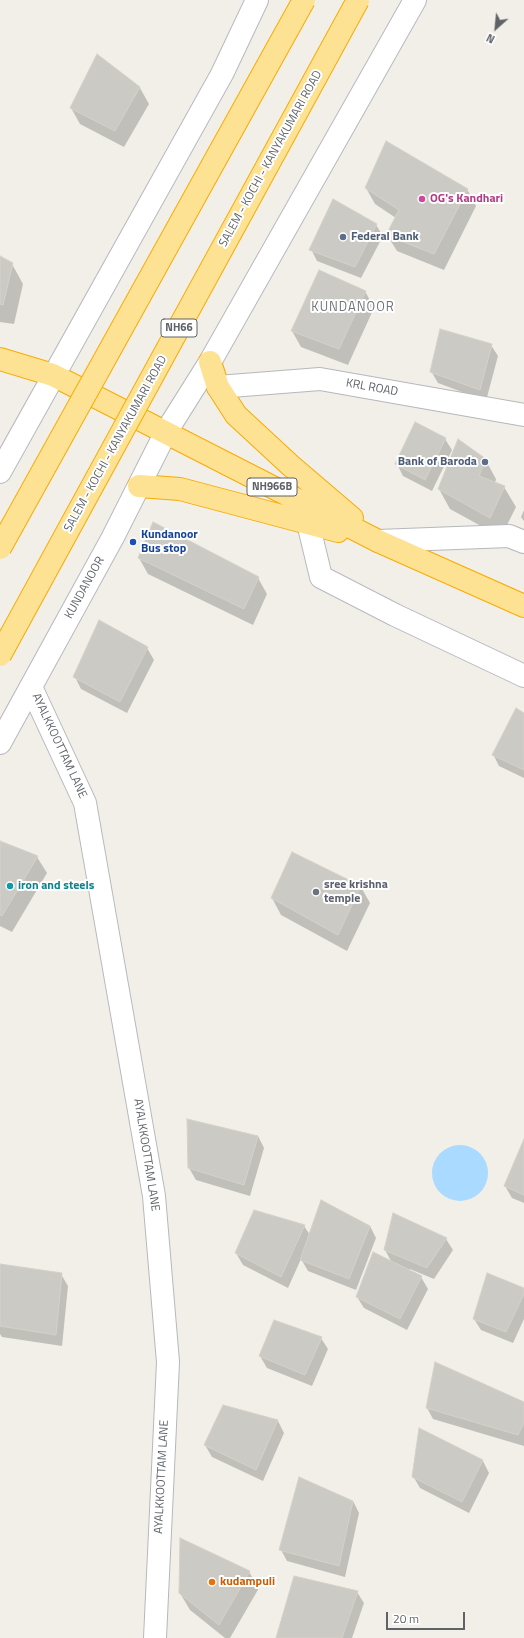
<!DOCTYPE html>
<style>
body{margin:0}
#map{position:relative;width:524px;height:1638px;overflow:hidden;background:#f1efe8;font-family:"Titillium Web",sans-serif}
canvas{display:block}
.north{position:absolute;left:476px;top:8px;width:40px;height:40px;-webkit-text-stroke:3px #fff;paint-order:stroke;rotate:207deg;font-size:11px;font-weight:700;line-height:16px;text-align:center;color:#5f6368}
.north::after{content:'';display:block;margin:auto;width:14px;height:18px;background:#5f6368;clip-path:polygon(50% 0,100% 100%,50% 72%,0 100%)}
.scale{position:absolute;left:386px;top:1612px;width:79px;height:18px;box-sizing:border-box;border:2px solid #5f6368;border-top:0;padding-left:5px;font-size:12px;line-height:14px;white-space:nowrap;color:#5f6368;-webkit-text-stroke:3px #fff;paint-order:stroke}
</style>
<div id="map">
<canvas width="524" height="1638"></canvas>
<div class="north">N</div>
<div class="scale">20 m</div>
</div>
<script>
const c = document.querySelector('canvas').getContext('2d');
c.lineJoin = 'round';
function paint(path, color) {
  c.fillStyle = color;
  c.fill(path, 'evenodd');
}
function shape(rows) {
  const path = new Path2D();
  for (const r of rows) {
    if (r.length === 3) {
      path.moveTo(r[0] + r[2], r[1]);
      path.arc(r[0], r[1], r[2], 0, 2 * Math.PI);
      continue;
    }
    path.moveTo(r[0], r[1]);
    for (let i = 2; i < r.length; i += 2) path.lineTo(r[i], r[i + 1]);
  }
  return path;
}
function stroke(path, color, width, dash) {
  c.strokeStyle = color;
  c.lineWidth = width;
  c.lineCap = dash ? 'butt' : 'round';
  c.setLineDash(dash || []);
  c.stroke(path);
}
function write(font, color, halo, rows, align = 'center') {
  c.font = font + ' "Titillium Web",sans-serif';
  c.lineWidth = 4;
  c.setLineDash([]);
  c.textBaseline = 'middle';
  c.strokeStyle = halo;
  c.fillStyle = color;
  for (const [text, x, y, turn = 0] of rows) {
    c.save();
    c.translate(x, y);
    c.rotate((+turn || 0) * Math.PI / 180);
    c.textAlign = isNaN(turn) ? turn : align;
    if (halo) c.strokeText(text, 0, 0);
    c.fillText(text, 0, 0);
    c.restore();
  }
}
const water = shape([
 [460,1173,28]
]);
const shadow = shape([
 [97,56,140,88,149,104,124,147,80,124,71,108],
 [366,188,467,189,476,206,444,270,397,251,387,235,396,218,375,204],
 [376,225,383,236,361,278,317,261,311,249],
 [0,257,12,264,23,284,14,324,0,322],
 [365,291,374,308,348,365,301,347,292,331],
 [491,345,498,356,486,401,438,383,431,371],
 [445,439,452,450,432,491,403,476,397,464],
 [485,459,496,479,495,483,504,487,516,507,501,537,450,509,439,489],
 [524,510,524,521,521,517],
 [139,558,258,578,267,594,253,625,148,574],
 [147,648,154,660,127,713,81,689,75,677],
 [524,714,524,778,499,766,493,754],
 [0,842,37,857,47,873,12,932,0,926],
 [292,853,361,887,370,903,347,951,281,915,272,898],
 [258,1136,264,1148,250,1196,196,1180,189,1168],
 [524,1142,524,1203,512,1198,505,1186],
 [304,1226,310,1235,370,1226,376,1238,356,1290,308,1271,301,1259,288,1288,243,1265,236,1253],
 [446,1239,453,1250,434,1279,410,1269,409,1271,421,1277,428,1289,407,1330,364,1308,357,1297,392,1263,385,1250],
 [61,1274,68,1286,62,1346,2,1337,0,1334,0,1276],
 [524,1289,524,1319,513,1343,481,1330,474,1319],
 [321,1338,328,1349,312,1386,267,1368,260,1356],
 [524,1403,524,1446,433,1419,427,1408],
 [224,1406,278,1421,284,1433,263,1481,212,1457,205,1445],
 [420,1429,483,1461,489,1473,469,1513,420,1488,413,1476],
 [353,1501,359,1513,345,1577,287,1561,281,1550],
 [249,1572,259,1588,230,1638,225,1638,190,1610,180,1593],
 [357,1592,364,1603,352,1638,277,1638]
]);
const building = shape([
 [97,54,140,87,115,131,70,108,97,54],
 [386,141,468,189,434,254,386,235,399,210,365,188,386,141],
 [333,199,377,224,355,267,309,250,333,199],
 [0,256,13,263,3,305,0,304,0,256],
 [319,270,366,291,339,349,291,331,319,270],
 [440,329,492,344,480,390,430,372,440,329],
 [415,422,446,438,425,480,395,464,415,422],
 [458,439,486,459,479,476,505,486,490,518,438,489,458,439],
 [153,522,259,577,244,609,138,558,153,522],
 [99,620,148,647,120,702,73,677,99,620],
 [516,708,524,713,524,770,492,755,516,708],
 [0,841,38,856,2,916,0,915,0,841],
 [292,852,361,886,338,935,271,898,292,852],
 [187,1119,258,1136,244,1185,188,1168,187,1119],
 [524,1139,524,1195,504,1186,524,1139],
 [321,1200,370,1226,349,1279,300,1260,321,1200],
 [254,1210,305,1225,281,1277,235,1253,254,1210],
 [393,1213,447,1238,427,1268,384,1250,393,1213],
 [373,1252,422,1276,400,1319,356,1297,373,1252],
 [0,1264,62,1273,56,1335,0,1326,0,1264],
 [487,1273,524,1288,524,1294,506,1332,473,1319,487,1273],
 [274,1320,322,1337,305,1375,259,1356,274,1320],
 [435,1362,524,1402,524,1423,518,1435,426,1408,435,1362],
 [223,1405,278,1420,256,1470,204,1445,223,1405],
 [419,1428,483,1460,462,1502,412,1477,419,1428],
 [299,1477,353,1501,339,1566,279,1550,299,1477],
 [180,1538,250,1571,219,1625,179,1593,180,1538],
 [294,1576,358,1591,342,1638,276,1638,294,1576]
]);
const street = shape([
 [218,387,320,379,524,415],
 [378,541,509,536,524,542],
 [31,687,85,803,154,1196,168,1362,155,1638]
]);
const secondary = shape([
 [0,472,222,74,257,0],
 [308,523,321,577,395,615,524,676],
 [0,743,113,537,166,432,210,362,415,0]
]);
const highway = shape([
 [0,359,53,375,378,541,524,606],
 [210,362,218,387,236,415,290,465,352,518],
 [139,486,180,489,338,531]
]);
const highwayBridge = shape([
 [0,548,304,0],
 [0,655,358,0]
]);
const markers = [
 [422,199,4,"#d1479c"],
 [343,237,4,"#5c6f8a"],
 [485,462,4,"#5c6f8a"],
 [133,542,4,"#1a4fb4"],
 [10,886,4,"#0f9aa8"],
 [316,892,4,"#6b7280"],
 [212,1582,4,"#e8710a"]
];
const shields = [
 [179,328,36],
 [272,487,50]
];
const shieldNames = [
 ["NH66",179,328],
 ["NH966B",272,487]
];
const streetNames = [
 ["SALEM - KOCHI - KANYAKUMARI ROAD",271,159,-61],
 ["KRL ROAD",372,388,10],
 ["SALEM - KOCHI - KANYAKUMARI ROAD",116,444,-61],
 ["KUNDANOOR",85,588,-61],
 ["AYALKKOOTTAM LANE",59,746,65],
 ["AYALKKOOTTAM LANE",146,1155,81],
 ["AYALKKOOTTAM LANE",162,1477,-87]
];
const hotelNames = [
 ["OG's Kandhari",430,199]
];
const serviceNames = [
 ["Federal Bank",351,237],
 ["Bank of Baroda",477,462,"right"]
];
const transitNames = [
 ["Kundanoor",141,535],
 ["Bus stop",141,549]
];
const worshipNames = [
 ["sree krishna",324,885],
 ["temple",324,899]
];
const cultureNames = [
 ["iron and steels",18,886]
];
const foodNames = [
 ["kudampuli",220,1582]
];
const neighbourhoodNames = [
 ["KUNDANOOR",353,308]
];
paint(water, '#aadaff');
paint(shadow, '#0003');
paint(building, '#cccac5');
stroke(building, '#d6d1c6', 1);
stroke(street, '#b5b8bc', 24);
stroke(secondary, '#b6babf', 24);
stroke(highway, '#f9ab00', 24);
stroke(street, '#fff', 22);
stroke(secondary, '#fff', 22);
stroke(highway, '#fde293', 22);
stroke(highwayBridge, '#f9ab00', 24, []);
stroke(highwayBridge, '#fde293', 22);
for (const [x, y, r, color] of markers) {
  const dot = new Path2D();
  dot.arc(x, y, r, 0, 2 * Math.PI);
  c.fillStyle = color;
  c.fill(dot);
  stroke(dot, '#fff', 1.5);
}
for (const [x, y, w] of shields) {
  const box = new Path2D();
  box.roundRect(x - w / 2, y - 9, w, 18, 3);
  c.fillStyle = '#fff';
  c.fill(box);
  stroke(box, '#5f6368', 1);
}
write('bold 11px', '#5f6368', null, shieldNames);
write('12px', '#5f6368', '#fff', streetNames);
write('bold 12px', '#b23c85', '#fff', hotelNames, 'left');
write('bold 12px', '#4e5e75', '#fff', serviceNames, 'left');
write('bold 12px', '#164399', '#fff', transitNames, 'left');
write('bold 12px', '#5b616d', '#fff', worshipNames, 'left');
write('bold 12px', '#0d838f', '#fff', cultureNames, 'left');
write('bold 12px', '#c56008', '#fff', foodNames, 'left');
c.letterSpacing = '1px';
write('13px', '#70757a', '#fff', neighbourhoodNames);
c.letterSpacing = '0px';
</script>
